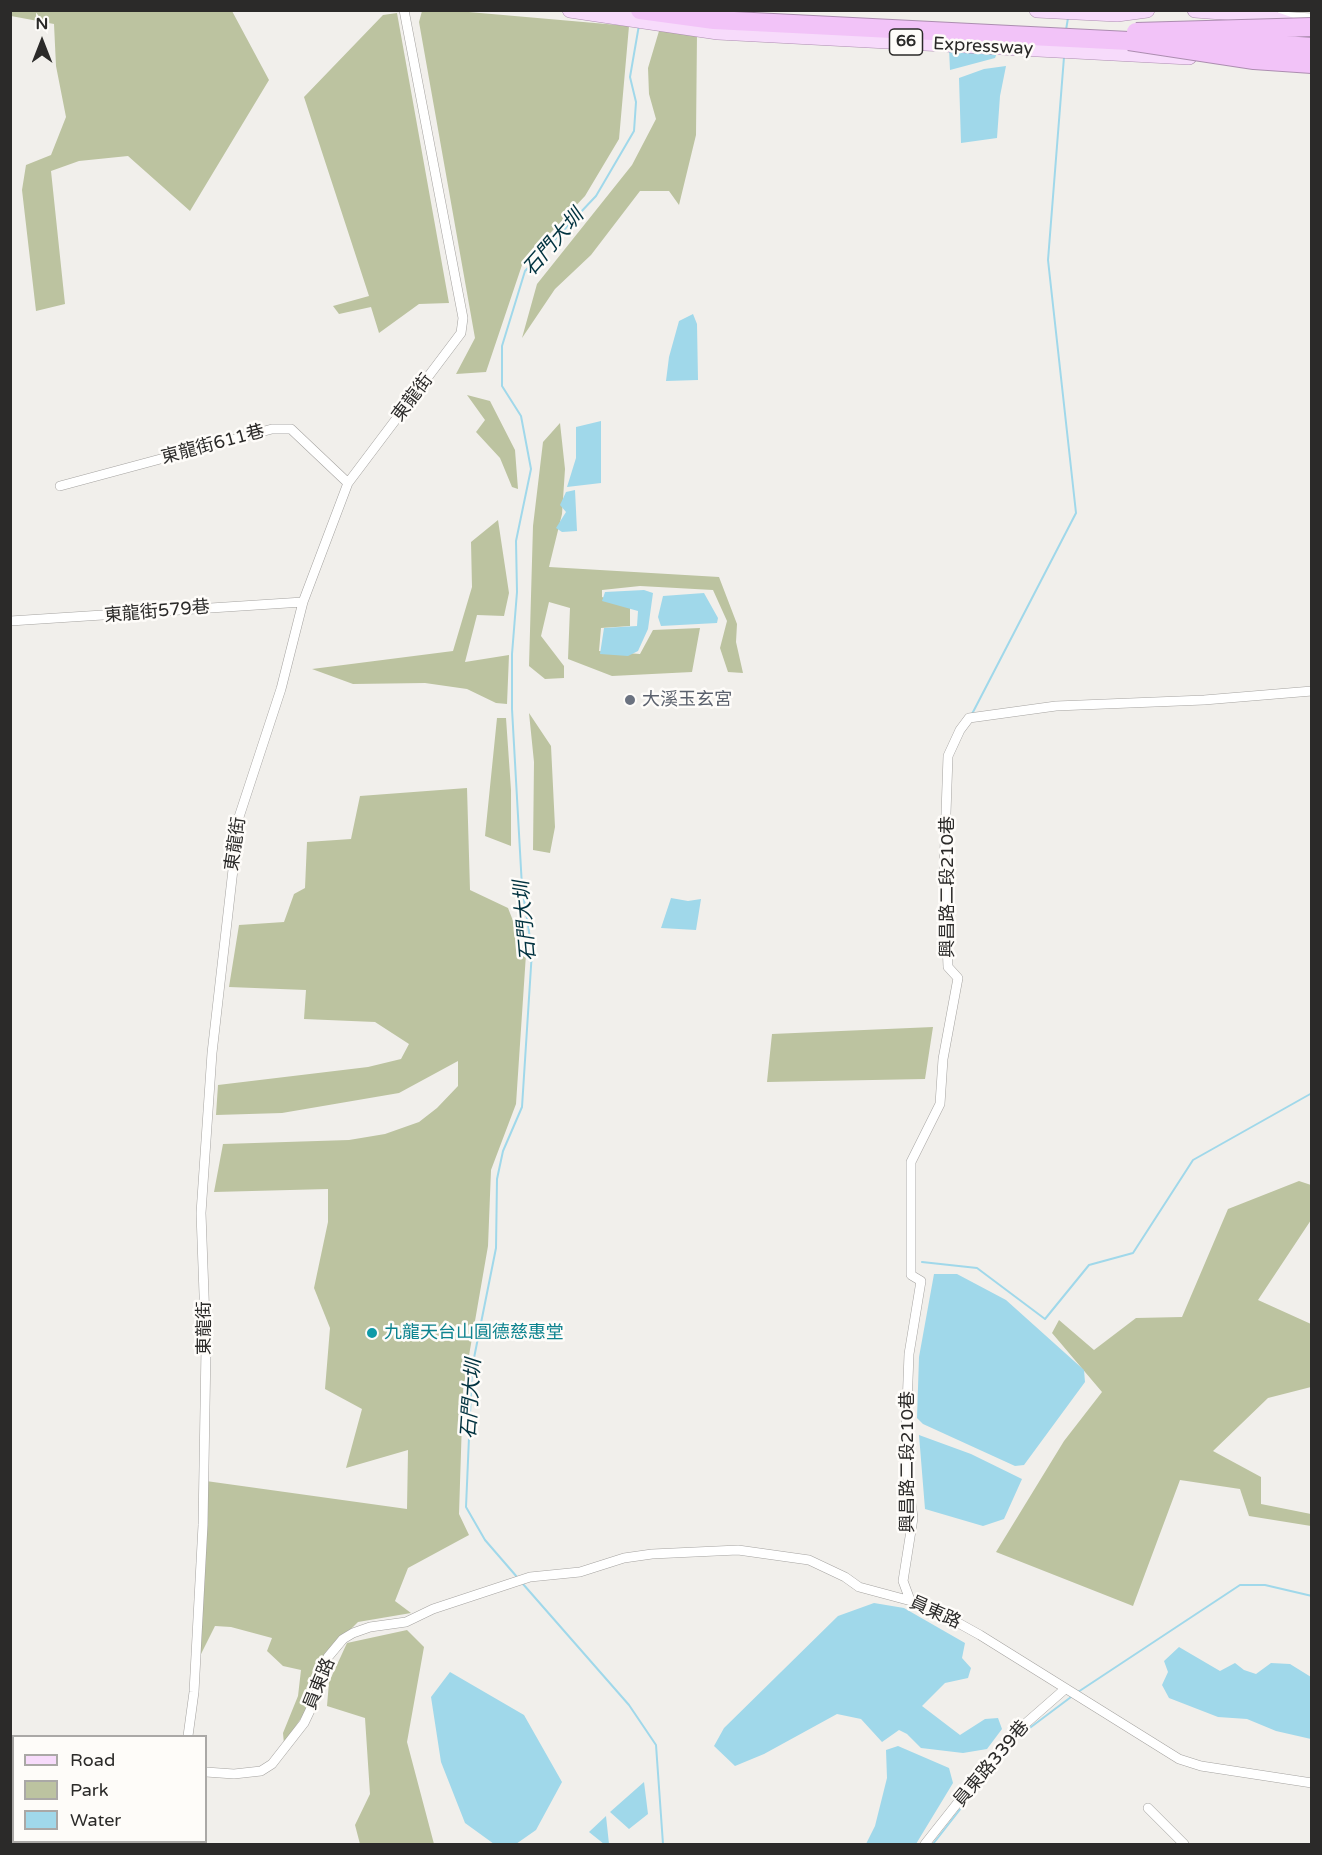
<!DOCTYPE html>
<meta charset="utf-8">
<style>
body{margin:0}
#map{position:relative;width:1322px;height:1855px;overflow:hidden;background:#f1efeb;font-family:"Varela Round",sans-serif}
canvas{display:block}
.frame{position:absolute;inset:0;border:12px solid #2b2a29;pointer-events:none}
.legend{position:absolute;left:12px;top:1735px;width:195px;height:108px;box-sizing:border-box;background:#fefcf9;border:2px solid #aaa8a6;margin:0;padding:8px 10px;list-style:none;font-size:18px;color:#2b2a29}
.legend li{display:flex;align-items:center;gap:12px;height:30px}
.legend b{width:30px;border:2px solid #aaa8a6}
.north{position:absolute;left:12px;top:12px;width:60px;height:60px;-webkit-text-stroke:4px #fefcf9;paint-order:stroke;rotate:0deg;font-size:16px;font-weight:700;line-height:24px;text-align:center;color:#2b2a29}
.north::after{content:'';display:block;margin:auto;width:21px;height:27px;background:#2b2a29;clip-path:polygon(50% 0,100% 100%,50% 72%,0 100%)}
</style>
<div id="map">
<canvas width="1322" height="1855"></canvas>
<div class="frame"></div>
<ul class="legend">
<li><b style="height:8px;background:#f7dbfb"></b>Road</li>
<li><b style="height:16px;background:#bcc3a0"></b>Park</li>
<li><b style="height:16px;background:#a0d8ea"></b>Water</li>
</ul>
<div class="north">N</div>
</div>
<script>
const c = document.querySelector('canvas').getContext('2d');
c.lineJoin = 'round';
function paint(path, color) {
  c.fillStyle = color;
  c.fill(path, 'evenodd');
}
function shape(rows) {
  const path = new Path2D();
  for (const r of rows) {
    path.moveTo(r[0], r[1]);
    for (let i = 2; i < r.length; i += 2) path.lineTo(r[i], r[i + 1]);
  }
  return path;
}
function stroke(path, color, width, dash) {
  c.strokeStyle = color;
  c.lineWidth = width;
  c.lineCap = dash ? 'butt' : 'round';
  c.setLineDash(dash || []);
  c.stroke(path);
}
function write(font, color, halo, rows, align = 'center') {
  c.font = font + ' "Varela Round","Noto Sans TC",sans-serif';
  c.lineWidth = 5;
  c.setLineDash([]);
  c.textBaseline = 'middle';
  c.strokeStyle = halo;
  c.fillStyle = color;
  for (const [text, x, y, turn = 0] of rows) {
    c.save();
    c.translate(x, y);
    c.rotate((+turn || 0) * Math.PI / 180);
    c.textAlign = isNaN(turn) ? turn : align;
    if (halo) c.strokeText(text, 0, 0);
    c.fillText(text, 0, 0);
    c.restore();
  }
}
const green = shape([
 [446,10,629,26,619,139,585,196,523,262,486,372,456,374,475,338,419,22,422,11],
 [10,11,232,11,269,80,190,211,128,156,79,161,51,171,65,304,36,311,22,190,26,165,51,155,66,117,56,66,54,24,11,16],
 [397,13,449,303,419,304,379,333,371,307,339,314,333,306,369,296,304,97,383,15],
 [659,31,697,33,696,135,679,205,669,191,640,191,591,255,555,289,522,338,537,284,632,165,656,119,649,94,648,68],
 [467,395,490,401,515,450,518,489,512,487,500,458,476,432,485,420],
 [560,423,565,469,562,514,549,567,719,577,737,624,736,642,743,673,728,672,720,648,727,621,713,590,640,586,602,590,602,597,630,608,630,626,601,628,599,651,640,654,653,630,700,628,692,672,612,676,568,659,570,608,549,602,541,636,564,666,564,678,545,679,529,666,533,526,543,442],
 [498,520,509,593,504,616,477,615,465,662,509,655,507,704,496,703,467,689,425,683,353,684,312,669,453,651,472,587,471,542],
 [529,713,551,746,555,827,550,853,533,850,534,762],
 [497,718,506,718,511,790,511,846,485,836],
 [467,788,470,890,508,908,526,954,516,1104,491,1170,488,1246,463,1390,459,1514,469,1535,408,1568,395,1601,411,1613,358,1622,320,1660,305,1712,284,1744,283,1733,298,1696,301,1670,283,1666,267,1651,272,1638,231,1627,215,1626,199,1658,206,1481,407,1509,408,1450,346,1468,362,1409,325,1389,330,1328,314,1288,328,1222,328,1189,214,1192,223,1144,349,1140,385,1134,419,1122,437,1108,458,1086,458,1061,399,1093,282,1113,216,1115,218,1085,368,1067,401,1059,409,1044,375,1022,304,1019,306,990,229,987,239,925,284,922,294,894,305,888,307,842,351,839,360,796],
 [933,1027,925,1079,767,1082,772,1034],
 [1299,1181,1311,1185,1311,1220,1258,1300,1311,1324,1311,1387,1268,1398,1213,1451,1261,1477,1261,1504,1311,1514,1311,1526,1249,1516,1240,1489,1180,1480,1133,1606,996,1552,1064,1441,1102,1392,1052,1333,1059,1320,1094,1350,1136,1318,1182,1317,1228,1209],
 [407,1630,424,1647,407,1742,434,1844,360,1844,355,1825,370,1794,365,1718,327,1706,329,1682,347,1643]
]);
const water = shape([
 [949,49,997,53,995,58,950,70],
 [1006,66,1000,96,997,138,961,143,959,78,984,69],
 [693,314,697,324,698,380,666,381,669,357,679,321],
 [601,421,601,483,567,487,576,458,576,427],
 [575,490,577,531,562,532,556,528,566,512,560,505,566,492],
 [644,590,653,593,648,629,638,651,628,656,600,654,604,628,637,626,638,611,602,601,605,592],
 [704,593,718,618,717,623,661,626,658,617,663,596],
 [671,898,688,901,701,899,696,930,661,928],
 [934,1274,957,1274,1006,1300,1084,1370,1085,1382,1024,1465,1015,1466,923,1424,917,1418,919,1357],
 [919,1435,971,1454,1022,1479,1004,1519,983,1526,925,1509],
 [874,1603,904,1608,965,1643,962,1658,971,1668,968,1678,945,1683,922,1706,960,1735,985,1719,998,1718,1002,1729,987,1749,963,1753,921,1748,907,1734,899,1730,882,1742,861,1719,837,1714,764,1754,735,1766,714,1746,724,1728,838,1616],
 [1179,1647,1220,1671,1235,1663,1244,1670,1256,1674,1271,1663,1290,1664,1311,1677,1311,1739,1276,1731,1247,1719,1218,1717,1169,1698,1162,1685,1168,1672,1164,1661],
 [450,1672,524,1715,562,1782,536,1830,516,1844,494,1844,465,1823,441,1762,431,1697],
 [898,1746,949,1768,953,1783,916,1844,866,1844,875,1826,887,1778,886,1750],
 [644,1782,648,1814,629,1829,610,1812],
 [606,1816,609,1844,604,1844,589,1832]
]);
const stream = shape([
 [1066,30,1068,18],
 [972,714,1076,513,1048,260,1064,57],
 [922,1262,977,1268,1045,1319,1089,1265,1133,1253,1193,1160,1312,1093],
 [517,1577,485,1540,466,1507,472,1368,496,1248,497,1179,503,1151,522,1107,532,951,522,887,512,709,512,654,517,592,516,541,531,469,521,416,502,386,502,346,525,271,596,196,634,131,636,102,630,77,639,25],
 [523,1584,629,1705,656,1745,663,1844],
 [1078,1692,1240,1585,1265,1585,1312,1596],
 [933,1844,1015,1739,1071,1697]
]);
const street = shape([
 [1280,16,1312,18],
 [60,486,272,429,291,429,348,483],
 [10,621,303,602],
 [910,1600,903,1581,913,1518,905,1458,909,1354,921,1281,911,1275,911,1162,940,1104,943,1059,958,978,948,967,944,870,948,756,960,730,969,718,1056,706,1204,700,1312,691],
 [188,1736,194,1692,203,1525,206,1348,201,1213,212,1053,239,817,281,689,303,602,348,483,461,333,463,318,404,10],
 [206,1772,234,1774,261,1771,272,1764,304,1723,314,1702,328,1657,343,1639,353,1633,370,1627,406,1622,433,1609,530,1577,580,1572,624,1558,652,1554,738,1550,809,1560,845,1577,859,1587,926,1605,980,1635,1179,1759,1201,1766,1312,1783],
 [1148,1808,1184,1844],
 [177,1844,177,1842],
 [925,1844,1009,1738,1065,1689]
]);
const primary = shape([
 [570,10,718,32,1189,57],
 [1037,10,1117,14,1147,10],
 [1195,10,1263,15,1294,26]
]);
const highway = shape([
 [640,10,714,20,1129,41]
]);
const highwayBridge = shape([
 [1136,32,1312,27],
 [1173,37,1312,47],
 [1129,41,1254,60,1312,64]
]);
const markers = [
 [630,700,6,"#6b7280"],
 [372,1333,6,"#0f9aa8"]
];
const shields = [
 [906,42,33]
];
const shieldNames = [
 ["66",906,42]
];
const streetNames = [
 ["Expressway",983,47,3],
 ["東龍街",413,398,-53],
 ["東龍街611巷",213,445,-15],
 ["東龍街579巷",157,612,-5],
 ["東龍街",236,844,-82],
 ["興昌路二段210巷",948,887,-90],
 ["東龍街",205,1328,-90],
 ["興昌路二段210巷",908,1462,-90],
 ["員東路",935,1613,24],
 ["員東路",320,1684,-68],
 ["員東路339巷",992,1764,-50]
];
const worshipNames = [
 ["大溪玉玄宮",642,700]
];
const cultureNames = [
 ["九龍天台山圓德慈惠堂",384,1333]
];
const waterNames = [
 ["石門大圳",554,243,-49],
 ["石門大圳",526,921,-95],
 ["石門大圳",472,1399,-86]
];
paint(green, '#bcc3a0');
paint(water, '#a0d8ea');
stroke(stream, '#a0d8ea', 2);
stroke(street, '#a5a3a0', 10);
stroke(primary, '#ac8db0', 16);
stroke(highway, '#ac8db0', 20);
stroke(street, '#fff', 9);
stroke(primary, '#f7dbfb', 15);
stroke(highway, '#f2c3f8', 18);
stroke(highwayBridge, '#ac8db0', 20, []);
stroke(highwayBridge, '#f2c3f8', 18);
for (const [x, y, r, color] of markers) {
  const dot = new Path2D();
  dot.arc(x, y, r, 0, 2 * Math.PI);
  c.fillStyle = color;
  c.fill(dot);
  stroke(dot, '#fefcf9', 2);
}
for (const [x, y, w] of shields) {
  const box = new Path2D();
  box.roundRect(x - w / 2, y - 13, w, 26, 4.5);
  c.fillStyle = '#fefcf9';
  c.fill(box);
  stroke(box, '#2b2a29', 1.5);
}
write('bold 16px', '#2b2a29', null, shieldNames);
write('18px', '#2b2a29', '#fefcf9', streetNames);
write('18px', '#5b616d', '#fefcf9', worshipNames, 'left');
write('18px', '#0d838f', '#fefcf9', cultureNames, 'left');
write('italic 20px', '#00323f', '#fefcf9', waterNames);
</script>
